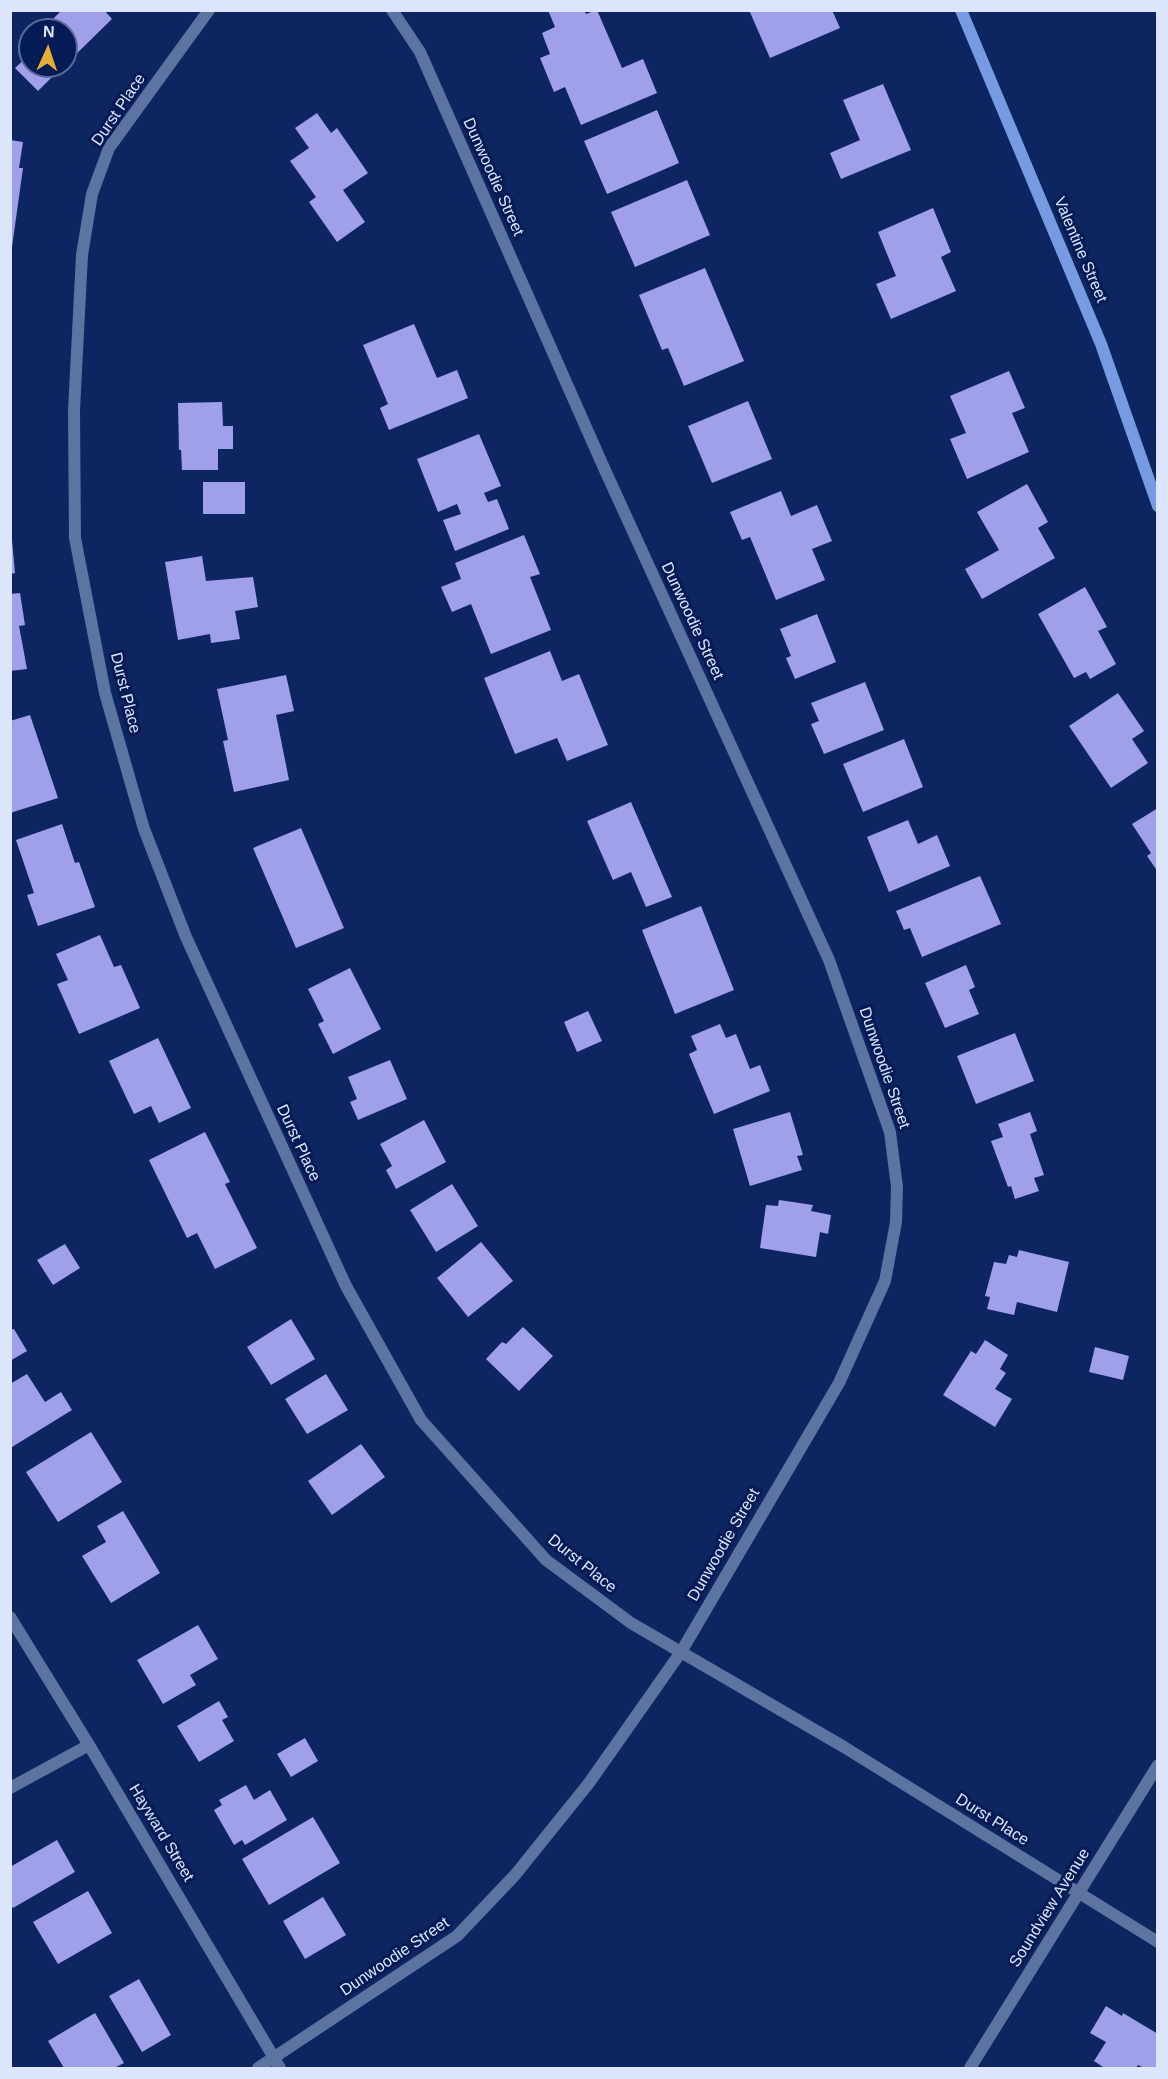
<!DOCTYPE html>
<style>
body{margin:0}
#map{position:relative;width:1168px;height:2079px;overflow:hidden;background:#0d2661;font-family:Helvetica,sans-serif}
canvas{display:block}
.frame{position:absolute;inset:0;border:12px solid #dbe6fc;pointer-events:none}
.north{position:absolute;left:18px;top:18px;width:60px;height:60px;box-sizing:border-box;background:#051b55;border:2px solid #5b6c98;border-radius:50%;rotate:3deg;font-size:16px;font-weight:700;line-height:24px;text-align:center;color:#dbe6fc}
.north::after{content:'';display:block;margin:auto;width:21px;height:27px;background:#e3ae35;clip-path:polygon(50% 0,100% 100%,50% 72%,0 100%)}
</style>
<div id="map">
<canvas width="1168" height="2079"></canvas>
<div class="frame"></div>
<div class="north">N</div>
</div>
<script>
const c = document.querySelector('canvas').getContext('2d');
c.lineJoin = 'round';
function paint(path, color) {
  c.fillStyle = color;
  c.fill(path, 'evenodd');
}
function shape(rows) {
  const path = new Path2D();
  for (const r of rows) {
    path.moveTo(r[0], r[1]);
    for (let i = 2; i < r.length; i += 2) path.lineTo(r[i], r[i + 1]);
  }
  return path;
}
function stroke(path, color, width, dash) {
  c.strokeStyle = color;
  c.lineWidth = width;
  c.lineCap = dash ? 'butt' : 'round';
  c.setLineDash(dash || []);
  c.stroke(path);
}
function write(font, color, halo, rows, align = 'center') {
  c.font = font + ' Helvetica,sans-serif';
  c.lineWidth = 6;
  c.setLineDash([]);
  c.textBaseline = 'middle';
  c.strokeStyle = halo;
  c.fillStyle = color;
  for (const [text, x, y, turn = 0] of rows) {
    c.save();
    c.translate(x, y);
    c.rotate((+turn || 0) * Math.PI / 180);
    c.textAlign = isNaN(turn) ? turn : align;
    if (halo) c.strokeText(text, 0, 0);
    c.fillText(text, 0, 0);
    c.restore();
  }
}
const building = shape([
 [62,10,104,10,112,19,66,64,66,30,42,30],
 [548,10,584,10,586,14,597,10,622,68,643,59,657,93,581,125,565,87,554,92,540,58,550,54,542,33,555,27],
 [749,10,832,10,840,28,770,58],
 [30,54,30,66,63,66,38,91,15,68],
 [883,84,911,150,841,179,830,153,860,140,843,100],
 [657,110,679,163,607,194,584,141],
 [317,113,331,133,337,128,368,173,343,190,365,222,337,242,309,202,316,197,290,161,309,148,295,128],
 [10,140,23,142,19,168,23,168,12,247],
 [687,180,710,235,635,267,611,212],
 [933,208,951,252,941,257,956,291,891,319,876,284,896,276,878,232],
 [705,268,744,361,684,386,668,348,662,350,639,295],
 [414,324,437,378,457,370,468,398,389,430,380,408,388,404,363,345],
 [1009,371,1025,408,1012,413,1029,452,967,479,950,439,966,433,950,396],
 [748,401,772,459,712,483,688,426],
 [222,402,223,426,233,426,233,449,218,449,218,470,182,470,181,450,179,450,178,403],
 [479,434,501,486,484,493,488,502,497,499,509,529,455,551,443,520,461,514,457,504,438,512,417,459],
 [203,482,245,482,245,514,203,514],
 [1027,484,1048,522,1038,528,1055,558,982,599,965,569,999,550,977,512],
 [781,491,791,516,817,505,832,541,812,549,825,580,776,600,750,537,742,540,730,512],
 [524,535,540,574,530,577,551,630,491,654,471,604,452,612,441,587,461,579,455,563],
 [10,540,12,540,15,573,10,574],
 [202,556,206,581,253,577,258,607,235,611,240,639,211,643,210,634,178,640,165,562],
 [1085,587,1107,627,1098,631,1116,664,1090,679,1086,672,1074,678,1038,614],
 [20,593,25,625,19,626,27,669,10,671,10,594],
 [817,614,836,662,795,679,786,658,791,656,780,629],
 [550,651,562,681,579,674,608,745,567,761,557,738,515,754,484,678],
 [286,675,294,711,276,715,289,780,234,792,223,741,228,740,217,689],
 [865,682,884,730,824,754,811,724,819,721,811,703],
 [1118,693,1144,731,1132,739,1148,763,1111,788,1069,726],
 [30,715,58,798,10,813,10,721],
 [904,739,923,787,863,812,843,764],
 [631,802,672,897,646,907,631,872,613,880,587,821],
 [1158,808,1158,872,1147,856,1151,853,1132,824],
 [908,820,918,844,937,835,950,866,889,892,867,837],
 [62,824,75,863,79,862,95,907,38,926,27,895,34,893,16,840],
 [301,828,344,928,296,948,253,848],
 [980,876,1001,924,922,957,910,928,904,930,896,911],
 [701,906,734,990,675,1014,642,930],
 [100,935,114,967,121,965,140,1008,79,1034,57,984,68,980,56,954],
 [966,965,975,987,969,990,979,1014,945,1028,925,983],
 [350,968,381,1029,333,1054,318,1024,324,1021,308,989],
 [588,1011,602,1041,577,1052,564,1022],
 [720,1024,726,1038,736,1034,750,1069,760,1065,770,1091,714,1114,689,1054,697,1050,691,1036],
 [1015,1033,1034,1081,976,1104,957,1056],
 [158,1038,191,1108,159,1123,151,1106,134,1114,109,1061],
 [390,1060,407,1099,358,1120,350,1102,357,1099,348,1077],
 [790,1112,803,1155,797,1156,802,1170,750,1186,733,1129],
 [1030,1112,1037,1131,1030,1134,1044,1175,1034,1178,1039,1191,1015,1199,1011,1186,1008,1187,991,1141,1003,1137,998,1124],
 [424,1120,446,1162,396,1189,386,1170,392,1166,380,1144],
 [205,1132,230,1182,225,1184,257,1248,215,1269,197,1233,187,1238,149,1160],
 [452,1184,478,1226,436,1252,410,1210],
 [779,1200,813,1205,811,1211,831,1215,828,1234,820,1232,816,1257,760,1248,766,1205,778,1206],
 [481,1242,513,1281,468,1317,437,1278],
 [65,1244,80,1268,53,1285,37,1260],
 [1019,1250,1069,1262,1057,1312,1017,1302,1014,1315,987,1309,990,1297,985,1296,994,1262,1006,1264,1009,1255,1017,1257],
 [291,1319,315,1359,271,1385,247,1347],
 [523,1327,553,1356,519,1391,486,1359,502,1342,506,1344],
 [14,1329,27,1351,10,1361,10,1330],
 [985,1340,1008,1355,1000,1369,1006,1373,995,1389,1012,1399,995,1427,943,1395,971,1351,976,1354],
 [1095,1347,1129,1356,1123,1380,1089,1372],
 [27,1374,45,1402,61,1392,72,1410,12,1447,10,1384],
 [326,1374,348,1410,307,1434,285,1399],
 [91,1432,122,1482,58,1522,26,1472],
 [361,1444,385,1477,332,1515,308,1481],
 [123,1511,160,1573,111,1603,82,1556,106,1542,97,1526],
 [198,1625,218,1659,190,1675,196,1685,163,1704,137,1660],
 [219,1701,228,1717,222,1720,234,1741,199,1762,177,1726],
 [305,1738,318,1761,291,1777,277,1754],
 [246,1785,254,1800,270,1790,287,1820,245,1845,242,1840,234,1845,214,1810,222,1805,219,1800],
 [313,1817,340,1863,269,1905,242,1859],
 [57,1840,75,1872,13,1908,10,1903,10,1867],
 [88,1891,112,1933,58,1964,33,1922],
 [323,1897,346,1935,305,1959,283,1921],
 [139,1979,171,2035,142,2052,109,1996],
 [1106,2006,1122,2016,1123,2013,1158,2034,1158,2068,1144,2068,1138,2065,1136,2068,1102,2068,1103,2067,1094,2061,1106,2042,1090,2033],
 [95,2013,124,2063,114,2068,64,2068,48,2041]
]);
const street = shape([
 [209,10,109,148,92,194,82,255,74,410,75,538,105,693,144,829,186,937,346,1286,421,1420,546,1560,631,1623,844,1747,1158,1942],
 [10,1617,89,1745,280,2068],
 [10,1788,89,1745],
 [258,2068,457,1936,515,1875,589,1783,681,1652,839,1383,885,1281,896,1222,897,1187,890,1132,829,960,604,468,420,52,392,10],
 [970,2068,1158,1765]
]);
const secondary = shape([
 [961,10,1101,344,1158,506]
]);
const streetNames = [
 ["Durst Place",119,110,-56],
 ["Dunwoodie Street",493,177,66],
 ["Valentine Street",1080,250,67],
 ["Dunwoodie Street",692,621,65],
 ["Durst Place",125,693,76],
 ["Dunwoodie Street",884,1068,71],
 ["Durst Place",298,1143,65],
 ["Dunwoodie Street",724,1545,-60],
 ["Durst Place",582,1564,39],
 ["Durst Place",992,1820,32],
 ["Hayward Street",161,1833,59],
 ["Soundview Avenue",1050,1908,-58],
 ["Dunwoodie Street",395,1957,-34]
];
paint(building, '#a09fea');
stroke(street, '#5d73a0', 12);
stroke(secondary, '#779be2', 12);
write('16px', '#dbe6fc', '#051b55', streetNames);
</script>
